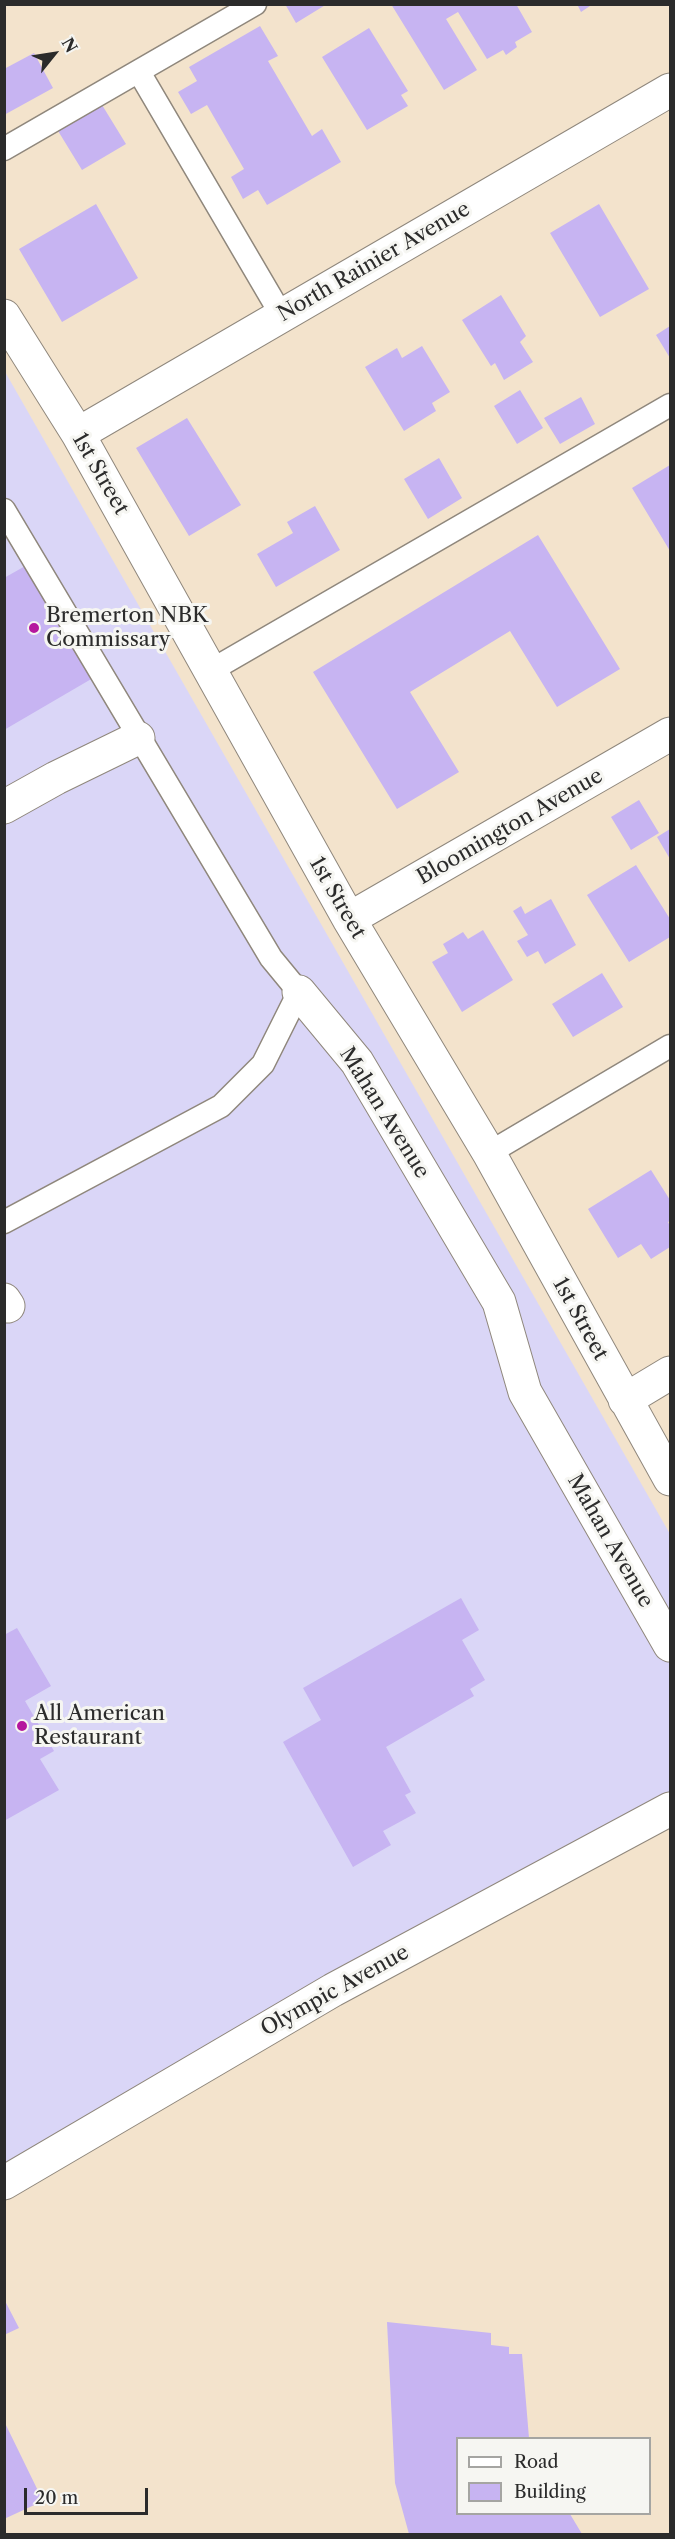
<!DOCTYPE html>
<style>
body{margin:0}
#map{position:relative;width:675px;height:2539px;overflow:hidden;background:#f3e3cc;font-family:"Libre Caslon Text",serif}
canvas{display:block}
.frame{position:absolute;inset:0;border:6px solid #2b2b2b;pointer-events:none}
.legend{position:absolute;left:456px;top:2437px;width:195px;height:78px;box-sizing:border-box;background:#f6f6f2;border:2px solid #a5a5a2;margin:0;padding:8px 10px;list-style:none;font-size:18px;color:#2b2b2b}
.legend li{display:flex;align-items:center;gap:12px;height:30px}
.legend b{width:30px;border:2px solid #a5a5a2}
.north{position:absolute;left:24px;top:24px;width:60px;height:60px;-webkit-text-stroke:4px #f6f6f2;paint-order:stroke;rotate:60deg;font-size:16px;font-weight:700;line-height:24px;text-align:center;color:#2b2b2b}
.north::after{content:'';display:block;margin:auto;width:21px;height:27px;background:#2b2b2b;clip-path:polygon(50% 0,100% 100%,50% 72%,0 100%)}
.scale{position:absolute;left:24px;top:2488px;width:124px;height:27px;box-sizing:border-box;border:3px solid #2b2b2b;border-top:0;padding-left:8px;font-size:18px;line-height:21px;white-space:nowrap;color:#2b2b2b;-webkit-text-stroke:4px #f6f6f2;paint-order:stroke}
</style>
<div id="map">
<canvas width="675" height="2539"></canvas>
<div class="frame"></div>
<ul class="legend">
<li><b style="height:8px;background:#fff"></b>Road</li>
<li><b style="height:16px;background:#c7b4f2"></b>Building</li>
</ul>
<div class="north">N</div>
<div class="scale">20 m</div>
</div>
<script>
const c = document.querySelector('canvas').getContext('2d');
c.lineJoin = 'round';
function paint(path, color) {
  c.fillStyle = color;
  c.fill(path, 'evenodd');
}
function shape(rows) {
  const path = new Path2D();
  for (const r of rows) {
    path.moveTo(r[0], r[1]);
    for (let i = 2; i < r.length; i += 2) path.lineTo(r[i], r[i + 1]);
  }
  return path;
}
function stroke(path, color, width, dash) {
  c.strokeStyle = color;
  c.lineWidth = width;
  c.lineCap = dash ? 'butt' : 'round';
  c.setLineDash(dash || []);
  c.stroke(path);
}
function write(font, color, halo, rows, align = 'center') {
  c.font = font + ' "Libre Caslon Text",serif';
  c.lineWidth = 6;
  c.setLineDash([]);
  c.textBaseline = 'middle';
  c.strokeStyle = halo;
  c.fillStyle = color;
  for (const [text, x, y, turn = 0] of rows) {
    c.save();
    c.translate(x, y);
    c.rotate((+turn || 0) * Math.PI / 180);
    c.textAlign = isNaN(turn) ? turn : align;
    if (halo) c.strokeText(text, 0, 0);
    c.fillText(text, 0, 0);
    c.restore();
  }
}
const built = shape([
 [4,370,670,1534,670,1809,4,2183]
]);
const building = shape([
 [285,4,327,4,296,23],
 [391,4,516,4,532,32,515,42,517,47,506,55,503,50,487,59,458,12,446,19,477,70,444,90],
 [577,4,593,4,581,12],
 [260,26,278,56,268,61,312,136,322,129,341,162,267,205,258,190,243,199,231,177,244,169,207,105,191,114,178,92,197,81,189,67],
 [369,28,408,91,401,95,408,106,367,130,322,57],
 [34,53,53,88,4,115,4,69],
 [99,100,126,144,82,170,55,126],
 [96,204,138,278,62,322,19,249],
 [599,204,649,289,600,317,550,233],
 [501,295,526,336,520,342,533,362,504,380,495,363,491,366,462,320],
 [670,326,670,358,656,335],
 [422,346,450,392,432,403,436,411,404,431,365,367,397,348,402,358],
 [520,390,543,428,517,444,494,406],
 [581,397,595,424,560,444,544,418],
 [187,418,241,505,189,536,136,448],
 [439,458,462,498,428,519,404,479],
 [670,465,670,551,632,488],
 [315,506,340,550,276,587,257,554,293,533,287,522],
 [538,535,620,669,557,707,510,631,410,692,459,772,397,809,313,672],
 [27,565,93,678,4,730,4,578],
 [639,800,659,833,631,850,611,817],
 [670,829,670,859,657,837],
 [636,865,670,919,670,937,629,962,587,895],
 [551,899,576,945,545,964,538,951,527,957,517,941,528,935,513,911,521,906,525,914],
 [483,930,513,980,462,1012,432,962,448,953,443,944,463,932,468,939],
 [602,973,623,1007,573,1037,552,1004],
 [651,1170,670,1200,670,1221,668,1222,670,1226,670,1247,651,1259,641,1244,618,1258,588,1209],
 [461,1598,479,1630,462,1640,485,1680,470,1689,474,1696,386,1747,411,1792,405,1795,416,1813,383,1831,391,1845,353,1867,283,1742,321,1720,303,1688],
 [17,1628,51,1686,25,1701,54,1751,40,1759,59,1790,4,1821,4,1635],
 [4,2299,19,2328,4,2335],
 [387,2322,491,2333,491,2345,509,2347,509,2354,522,2354,529,2438,458,2438,458,2514,570,2514,582,2534,409,2534,395,2483],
 [4,2421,43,2501,4,2519]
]);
const service = shape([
 [139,72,282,316],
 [4,149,255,4],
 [4,510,271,958,299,992,263,1064,221,1106,4,1222],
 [210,671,670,405],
 [489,1153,670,1046]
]);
const minor = shape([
 [4,316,78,434,349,919,489,1153,670,1479],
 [78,434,670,90],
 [4,807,56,778,138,738],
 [349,919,670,734],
 [299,992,357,1062,499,1302,525,1392,670,1645],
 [4,1300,8,1306],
 [625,1400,670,1373],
 [4,2183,333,1990,670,1809]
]);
const markers = [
 [34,628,6,"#b5179e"],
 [22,1726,6,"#b5179e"]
];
const streetNames = [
 ["North Rainier Avenue",374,262,-30],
 ["1st Street",100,474,60],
 ["Bloomington Avenue",510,827,-30],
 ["1st Street",337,898,60],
 ["Mahan Avenue",384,1113,58],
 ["1st Street",580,1319,61],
 ["Mahan Avenue",610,1541,60],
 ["Olympic Avenue",335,1991,-29]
];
const poiNames = [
 ["Bremerton NBK",46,616],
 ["Commissary",46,640],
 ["All American",34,1714],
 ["Restaurant",34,1738]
];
paint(built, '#dad6f7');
paint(building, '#c7b4f2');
stroke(service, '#8f877c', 25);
stroke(minor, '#8f877c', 35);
stroke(service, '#fff', 22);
stroke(minor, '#fff', 33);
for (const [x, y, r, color] of markers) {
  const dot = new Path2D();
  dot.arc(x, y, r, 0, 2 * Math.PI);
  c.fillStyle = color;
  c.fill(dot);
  stroke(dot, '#f6f6f2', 2);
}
write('21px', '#2b2b2b', '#f6f6f2', streetNames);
write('21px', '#2b2b2b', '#f6f6f2', poiNames, 'left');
</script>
